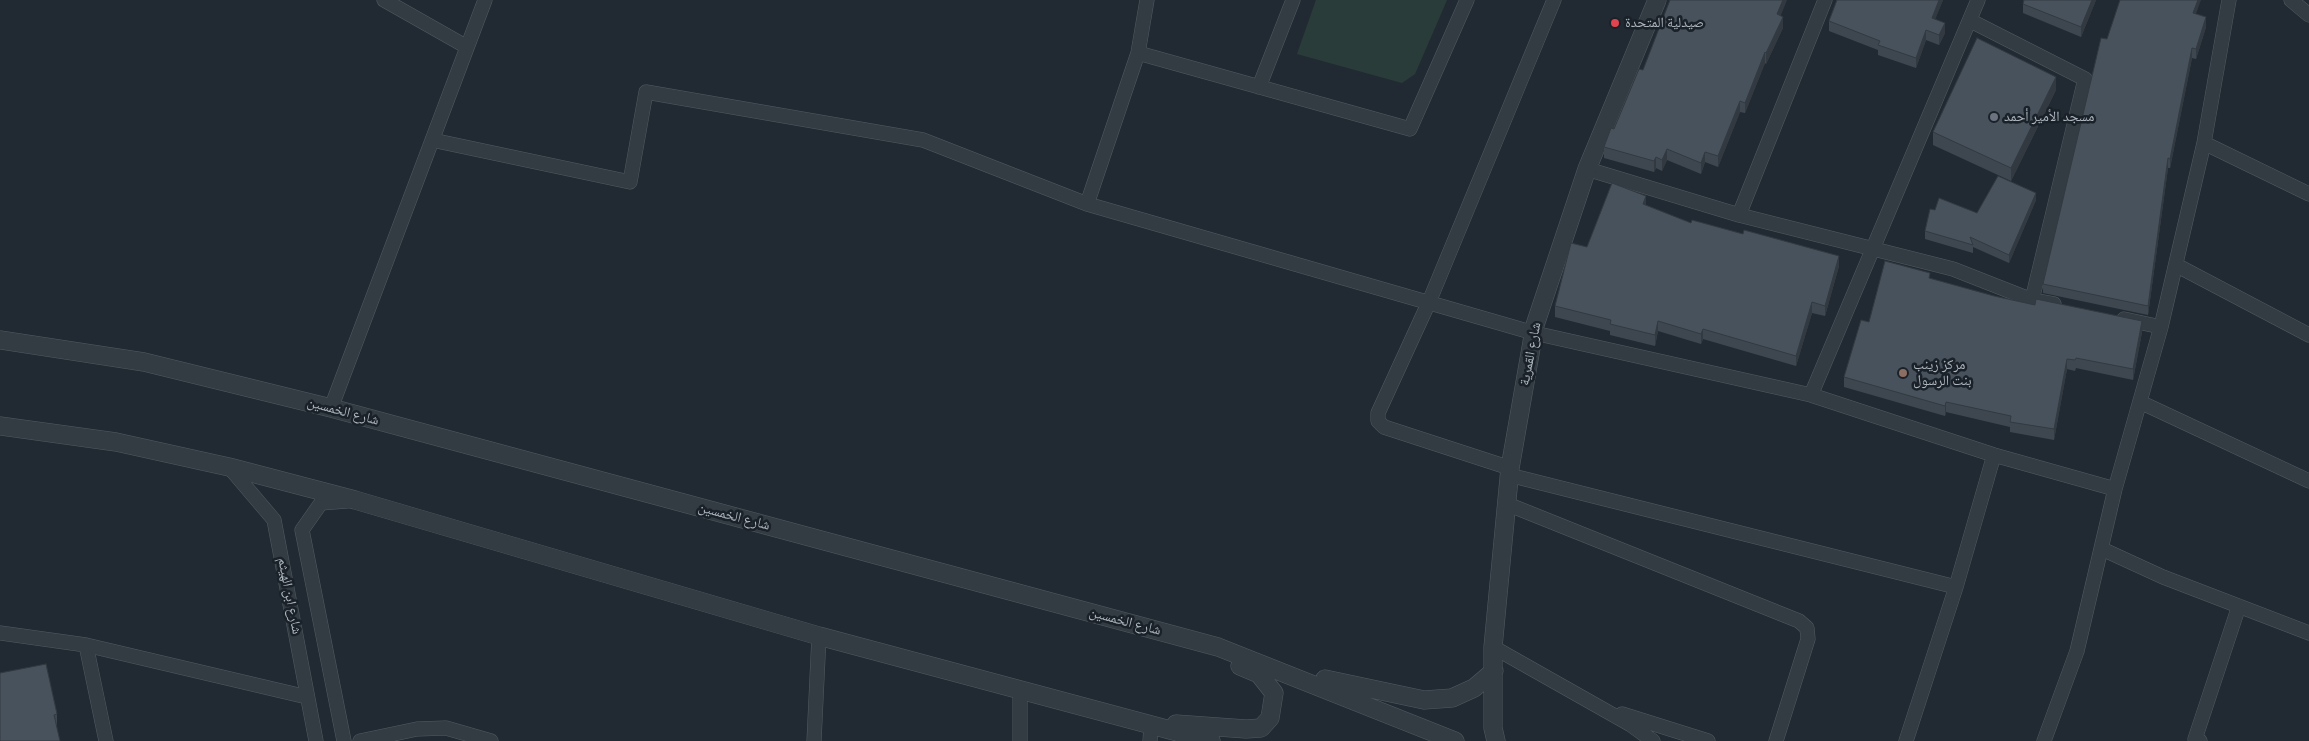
<!DOCTYPE html>
<meta charset="utf-8">
<style>
body{margin:0}
canvas{display:block;background:#212a32}
</style>
<canvas width="2309" height="741"></canvas>
<script>
const c = document.querySelector('canvas').getContext('2d');
c.lineJoin = 'round';
function paint(path, color) {
  c.fillStyle = color;
  c.fill(path, 'evenodd');
}
function shape(rows) {
  const path = new Path2D();
  for (const r of rows) {
    path.moveTo(r[0], r[1]);
    for (let i = 2; i < r.length; i += 2) path.lineTo(r[i], r[i + 1]);
  }
  return path;
}
function stroke(path, color, width, dash) {
  c.strokeStyle = color;
  c.lineWidth = width;
  c.lineCap = dash ? 'butt' : 'round';
  c.setLineDash(dash || []);
  c.stroke(path);
}
function write(font, color, halo, rows, align = 'center') {
  c.font = font + ' "Roboto Condensed","Noto Naskh Arabic",sans-serif';
  c.lineWidth = 5;
  c.setLineDash([]);
  c.textBaseline = 'middle';
  c.strokeStyle = halo;
  c.fillStyle = color;
  for (const [text, x, y, turn = 0] of rows) {
    c.save();
    c.translate(x, y);
    c.rotate((+turn || 0) * Math.PI / 180);
    c.textAlign = isNaN(turn) ? turn : align;
    if (halo) c.strokeText(text, 0, 0);
    c.fillText(text, 0, 0);
    c.restore();
  }
}
const green = shape([
 [1316,0,1447,0,1415,74,1402,83,1297,54]
]);
const minor = shape([
 [384,0,467,47],
 [2291,0,2309,15],
 [1971,21,2085,79,2032,300],
 [1138,53,1410,129,1467,0],
 [1259,87,1293,0],
 [432,140,630,182,646,92,923,140,1087,204,1534,333,1811,395,1994,455,2115,489],
 [2204,143,2309,194],
 [1587,169,1739,215,1953,269,2032,300,2054,304],
 [1087,204,1138,53,1147,0],
 [1739,215,1825,0],
 [2176,265,2309,335],
 [2124,319,2161,327,2204,143,2229,0],
 [1811,395,1978,0],
 [2140,402,2309,481],
 [331,408,485,0],
 [229,467,274,520,316,741],
 [1510,468,1384,427,1378,421,1378,413,1429,302,1554,0],
 [1509,475,1956,587],
 [1507,504,1799,621,1807,628,1808,639,1776,741],
 [2102,549,2163,577,2309,633],
 [0,633,86,645,307,697],
 [86,645,106,741],
 [1493,647,1631,725,1653,741],
 [1020,689,1020,741],
 [1622,714,1708,741],
 [344,741,302,530,321,503,347,501],
 [360,741,417,729,446,728,491,741],
 [814,741,819,636],
 [1150,741,1151,726],
 [1906,741,1956,587,1994,455],
 [2044,741,2077,651,2115,489,2161,327],
 [2200,741,2195,739,2239,606]
]);
const tertiary = shape([
 [0,340,144,362,331,408,1218,647,1455,741],
 [0,426,116,442,229,467,355,500,819,636,1211,741],
 [1325,679,1424,700,1452,698,1474,688,1494,671],
 [1176,724,1246,729,1261,728,1270,718,1274,693,1259,674,1240,666],
 [1496,741,1493,728,1493,647,1510,468,1535,325,1587,169,1657,0]
]);
const wall = shape([
 [1837,0,1943,0,1935,19,1945,33,1939,45,1926,40,1916,68,1878,55,1878,50,1829,31,1829,21],
 [2024,0,2096,0,2081,37,2023,13,2023,4],
 [2196,14,2206,27,2196,59,2192,58,2170,168,2168,168,2148,315,2043,293,2043,284,2107,39],
 [1781,16,1783,28,1766,64,1765,63,1745,113,1740,112,1718,167,1705,162,1701,174,1667,160,1662,171,1656,168,1654,172,1604,158,1604,147,1614,129,1643,70],
 [2056,90,2011,181,1933,145,1933,132],
 [2036,200,2009,263,1973,247,1973,253,1925,239,1925,231,1977,213],
 [1646,206,1691,223,1839,266,1825,316,1812,313,1796,366,1703,339,1701,344,1658,331,1655,346,1610,335,1610,331,1555,317,1555,306,1587,247],
 [1930,279,1994,296,2142,332,2133,380,2076,368,2075,371,2067,369,2054,440,2010,432,2010,427,1946,412,1945,416,1844,387,1844,377,1869,322],
 [0,673,57,714,57,725,56,725]
]);
const shadedWall = shape([
 [1783,0,1787,0,1777,25,1777,14],
 [1939,0,1943,0,1932,27,1932,18],
 [2092,0,2096,0,2081,37,2081,27],
 [2198,0,2201,0,2193,22,2193,13],
 [1783,17,1783,28,1766,64,1766,53],
 [2206,17,2206,27,2196,59,2196,49],
 [1945,23,1945,33,1939,45,1939,35],
 [1926,30,1926,40,1916,68,1916,58],
 [2192,48,2192,58,2170,168,2170,159],
 [1765,52,1765,63,1745,113,1745,103],
 [2056,77,2056,90,2011,181,2011,168],
 [1740,101,1740,112,1718,167,1718,156],
 [1667,149,1667,160,1662,171,1662,160],
 [1705,152,1705,162,1701,174,1701,163],
 [1656,157,1656,168,1654,172,1654,161],
 [2168,158,2168,168,2148,315,2148,306],
 [2036,193,2036,200,2009,263,2009,255],
 [1646,196,1646,206,1643,204],
 [1839,256,1839,266,1825,316,1825,306],
 [1812,302,1812,313,1796,366,1796,356],
 [1658,321,1658,331,1655,346,1655,335],
 [2142,321,2142,332,2133,380,2133,369],
 [1703,329,1703,339,1701,344,1701,334],
 [2067,359,2067,369,2054,440,2054,429],
 [1946,402,1946,412,1945,416,1945,406]
]);
const building = shape([
 [1670,0,1783,0,1777,14,1783,17,1766,53,1765,52,1745,103,1740,101,1718,156,1705,152,1701,163,1667,149,1662,160,1656,157,1654,161,1604,147,1611,128,1614,129,1639,69,1643,70,1670,0],
 [1837,0,1939,0,1932,18,1945,23,1939,35,1926,30,1916,58,1878,45,1880,41,1829,21,1837,0],
 [2024,0,2092,0,2081,27,2023,4,2024,0],
 [2120,0,2198,0,2193,13,2206,17,2196,49,2192,48,2170,159,2168,158,2148,306,2043,284,2101,38,2107,39,2120,0],
 [1977,38,2056,77,2011,168,1933,132,1977,38],
 [1998,176,2036,193,2009,255,1970,237,1973,245,1925,231,1930,209,1935,210,1939,198,1977,213,1998,176],
 [1612,183,1646,196,1643,204,1691,223,1692,220,1743,234,1744,230,1839,256,1825,306,1812,302,1796,356,1703,329,1701,334,1658,321,1655,335,1610,324,1611,320,1555,306,1571,243,1587,247,1612,183],
 [1885,261,1930,273,1929,278,1994,296,2035,305,2036,299,2142,321,2133,369,2076,358,2075,360,2067,359,2054,429,2010,422,2011,416,1946,402,1945,406,1844,377,1861,320,1869,322,1885,261],
 [46,664,57,714,54,715,60,741,0,741,0,673,46,664]
]);
const markers = [
 [1615,23,5,"#e0444e"],
 [1994,117,5,"#6b7280"],
 [1903,373,5,"#8d6e63"]
];
const poiNames = [
 ["صيدلية المتحدة",1625,23],
 ["مسجد الأمير أحمد",2004,117],
 ["مركز زينب",1913,365],
 ["بنت الرسول",1913,381]
];
const streetNames = [
 ["شارع القمرية",1531,354,-79],
 ["شارع الخمسين",343,412,15],
 ["شارع الخمسين",734,517,15],
 ["شارع ابن الهيثم",289,596,79],
 ["شارع الخمسين",1125,622,15]
];
paint(green, '#2a3c3a');
stroke(minor, '#525a61', 15);
stroke(tertiary, '#525a61', 19);
stroke(minor, '#343c43', 14);
stroke(tertiary, '#343c43', 18);
paint(wall, '#3e474f');
paint(shadedWall, '#323940');
paint(building, '#48525c');
stroke(building, '#323940', 1);
for (const [x, y, r, color] of markers) {
  const dot = new Path2D();
  dot.arc(x, y, r, 0, 2 * Math.PI);
  c.fillStyle = color;
  c.fill(dot);
  stroke(dot, '#1a2128', 2);
}
write('14px', '#aeb7c0', '#1a2128', poiNames, 'left');
write('14px', '#aeb7c0', '#1a2128', streetNames);
</script>
